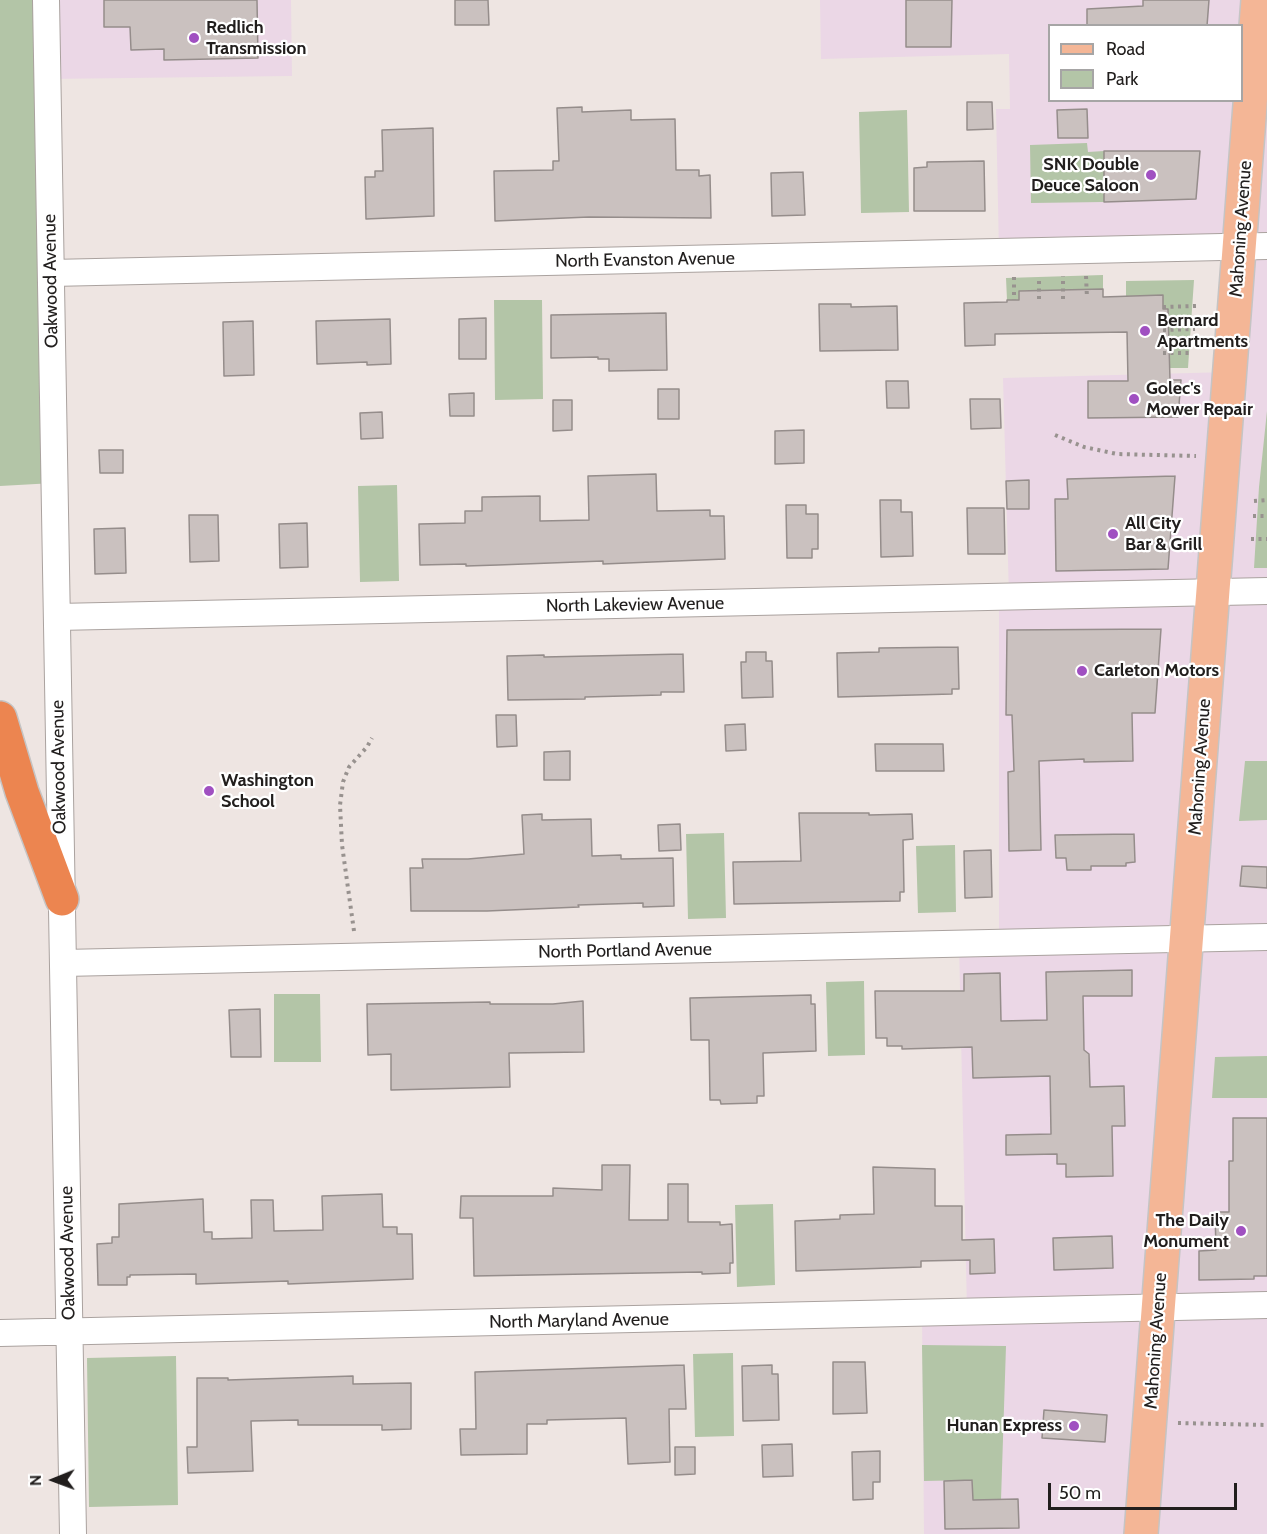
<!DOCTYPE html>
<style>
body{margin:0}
#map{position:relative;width:1267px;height:1534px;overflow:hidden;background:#eee5e2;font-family:Cabin,sans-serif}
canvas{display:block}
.legend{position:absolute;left:1048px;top:24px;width:195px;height:78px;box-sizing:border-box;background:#fff;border:2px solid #a6a5a5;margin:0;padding:8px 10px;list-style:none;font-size:18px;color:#211e1d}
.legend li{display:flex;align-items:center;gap:12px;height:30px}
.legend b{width:30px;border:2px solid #a6a5a5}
.north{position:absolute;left:24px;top:1450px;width:60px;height:60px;-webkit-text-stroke:4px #fff;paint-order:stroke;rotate:269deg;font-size:16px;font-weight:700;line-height:24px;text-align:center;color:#211e1d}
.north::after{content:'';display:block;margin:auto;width:21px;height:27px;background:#211e1d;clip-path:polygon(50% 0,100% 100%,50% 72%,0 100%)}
.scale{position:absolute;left:1048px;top:1483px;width:189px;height:27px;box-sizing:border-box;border:3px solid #211e1d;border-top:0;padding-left:8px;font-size:18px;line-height:21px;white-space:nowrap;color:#211e1d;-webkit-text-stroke:4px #fff;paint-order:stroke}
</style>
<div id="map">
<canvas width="1267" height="1534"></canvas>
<ul class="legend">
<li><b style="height:8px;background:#f4b696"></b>Road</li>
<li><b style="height:16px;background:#b3c5a7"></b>Park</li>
</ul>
<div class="north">N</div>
<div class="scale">50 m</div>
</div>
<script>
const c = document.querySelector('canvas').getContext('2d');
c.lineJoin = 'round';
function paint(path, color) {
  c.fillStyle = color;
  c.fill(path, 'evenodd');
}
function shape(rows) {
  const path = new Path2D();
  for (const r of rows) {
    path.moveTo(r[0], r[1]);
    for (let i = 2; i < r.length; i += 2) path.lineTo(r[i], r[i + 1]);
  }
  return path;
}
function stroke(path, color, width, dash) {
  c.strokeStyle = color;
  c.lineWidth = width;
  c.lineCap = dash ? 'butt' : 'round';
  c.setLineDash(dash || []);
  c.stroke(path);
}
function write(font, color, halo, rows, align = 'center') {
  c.font = font + ' Cabin,sans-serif';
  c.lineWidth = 4.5;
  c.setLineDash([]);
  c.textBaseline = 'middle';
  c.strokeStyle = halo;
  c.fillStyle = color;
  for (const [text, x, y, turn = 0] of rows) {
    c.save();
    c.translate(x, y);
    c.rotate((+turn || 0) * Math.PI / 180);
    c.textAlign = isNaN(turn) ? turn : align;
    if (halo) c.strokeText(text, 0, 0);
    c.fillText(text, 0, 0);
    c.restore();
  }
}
const commercial = shape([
 [46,0,291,0,292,76,47,79],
 [820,0,1267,0,1267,1534,924,1534,922,1313,967,1311,959,943,999,942,999,597,1009,597,1003,378,1229,372,1239,247,999,252,996,109,1010,109,1009,54,821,59],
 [1050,26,1242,26,1242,100,1050,100]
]);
const green = shape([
 [0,0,46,0,54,483,0,486],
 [907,110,909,212,861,213,859,112],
 [1087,143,1088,152,1104,151,1104,202,1031,203,1030,145],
 [1103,275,1103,289,1091,289,1057,299,1057,290,1043,290,1033,299,1032,290,1019,291,1019,300,1007,300,1006,278],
 [1194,280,1188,368,1169,368,1169,333,1163,333,1169,323,1168,310,1163,309,1163,296,1126,296,1126,281],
 [494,300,542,300,543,399,495,400],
 [1267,411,1267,568,1254,568,1259,487],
 [397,485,399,581,360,582,358,486],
 [1245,761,1267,761,1267,820,1239,821],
 [724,833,726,918,688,919,686,834],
 [955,845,956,912,918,913,916,846],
 [864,981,865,1055,828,1056,826,982],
 [274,994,320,994,321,1062,274,1062],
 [1267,1056,1267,1098,1212,1098,1215,1057],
 [773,1204,775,1285,737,1287,735,1205],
 [922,1345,1006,1346,1001,1500,973,1500,972,1480,924,1481],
 [733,1353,734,1436,695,1437,693,1354],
 [176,1356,178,1505,89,1507,87,1358]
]);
const building = shape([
 [104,0,257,0,258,58,164,60,164,49,131,50,130,27,104,27,104,0],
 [455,0,488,0,489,25,455,25,455,0],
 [906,0,952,0,951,47,906,47,906,0],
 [1143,0,1209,0,1207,26,1087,26,1087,9,1143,6,1143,0],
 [967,102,992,102,993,129,967,130,967,102],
 [582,107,582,112,631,110,631,120,675,119,676,170,699,170,699,176,710,175,711,218,589,217,495,221,494,171,553,170,553,161,559,161,557,108,582,107],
 [1087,109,1088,138,1058,138,1057,110,1087,109],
 [433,128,434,216,366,219,365,177,375,177,375,171,383,171,382,130,433,128],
 [1104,151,1200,151,1196,199,1104,202,1104,151],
 [984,161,985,211,914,211,914,168,927,167,927,162,984,161],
 [803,172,805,215,772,216,771,173,803,172],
 [1103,289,1103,297,1163,295,1163,309,1168,309,1170,380,1181,380,1178,417,1088,418,1088,381,1128,381,1127,332,995,334,995,345,965,346,964,303,1007,302,1007,300,1019,300,1019,291,1103,289],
 [819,304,851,304,851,307,897,306,898,350,820,351,819,304],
 [666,313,667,370,609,371,609,359,598,359,598,357,551,358,551,315,666,313],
 [486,318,486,359,459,359,459,319,486,318],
 [390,319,391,364,367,365,367,362,317,364,316,321,390,319],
 [253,321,254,375,224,376,223,322,253,321],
 [886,381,908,381,909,408,887,408,886,381],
 [658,389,679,389,679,419,658,419,658,389],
 [474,393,474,416,450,416,449,394,474,393],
 [970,399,1000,399,1001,428,971,429,970,399],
 [553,400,572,400,572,430,553,431,553,400],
 [382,412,383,438,361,439,360,413,382,412],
 [804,430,804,463,775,464,775,431,804,430],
 [99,450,123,450,123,473,100,473,99,450],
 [656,474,657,511,710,510,710,516,724,516,725,559,603,564,603,561,498,565,466,566,466,564,420,565,419,524,465,523,465,511,482,511,482,497,540,496,540,521,589,520,588,476,656,474],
 [1175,476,1168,569,1056,571,1055,499,1068,499,1067,479,1175,476],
 [1029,480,1029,509,1007,509,1006,481,1029,480],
 [880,500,901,500,901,512,912,512,913,556,881,557,880,500],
 [786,505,806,505,806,514,818,514,818,549,812,549,812,558,787,558,786,505],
 [967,508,1004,508,1005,554,968,554,967,508],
 [189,515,218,515,219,561,190,562,189,515],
 [307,523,308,567,280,568,279,524,307,523],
 [125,528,126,573,95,574,94,529,125,528],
 [1161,629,1155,713,1132,713,1133,761,1084,762,1084,759,1039,761,1041,850,1009,851,1008,772,1014,771,1012,715,1006,715,1007,630,1161,629],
 [958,647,959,689,952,689,952,694,838,697,837,653,879,652,879,648,958,647],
 [746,652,766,652,766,661,772,661,773,697,742,698,741,662,746,662,746,652],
 [683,654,684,692,661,692,661,695,585,697,585,699,508,700,507,656,544,655,544,657,683,654],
 [496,715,516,715,517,746,497,747,496,715],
 [745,724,746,750,726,751,725,725,745,724],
 [875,744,943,744,944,771,876,771,875,744],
 [570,751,570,780,544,780,544,752,570,751],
 [799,813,869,813,869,815,912,814,913,839,903,840,904,892,900,892,900,901,734,904,733,862,801,861,799,813],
 [542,814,542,820,591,819,592,856,621,855,621,859,673,858,674,906,643,907,643,903,578,905,579,907,487,911,411,911,410,868,423,868,422,859,468,859,524,854,522,815,542,814],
 [680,824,681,850,659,851,658,825,680,824],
 [1134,834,1135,862,1126,863,1126,866,1091,866,1091,870,1067,870,1066,858,1056,858,1055,835,1134,834],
 [991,850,992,897,965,898,964,851,991,850],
 [1242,866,1267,867,1267,888,1240,886,1242,866],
 [1132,970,1132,996,1083,996,1084,1050,1089,1054,1090,1087,1124,1086,1125,1126,1112,1126,1113,1176,1066,1177,1066,1164,1057,1164,1057,1154,1006,1155,1006,1135,1051,1134,1050,1076,973,1078,972,1047,902,1049,902,1046,887,1046,887,1038,876,1038,875,991,964,991,964,974,1000,973,1001,1021,1047,1020,1046,972,1132,970],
 [811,995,811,1004,815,1004,816,1051,763,1053,764,1096,757,1096,757,1103,721,1104,720,1100,710,1100,709,1040,691,1040,690,998,811,995],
 [583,1001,584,1052,509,1053,510,1087,391,1090,391,1054,368,1055,367,1004,490,1002,490,1004,553,1004,583,1001],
 [260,1009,261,1057,231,1057,229,1010,260,1009],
 [1233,1118,1267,1118,1267,1276,1254,1276,1254,1279,1199,1280,1199,1251,1216,1250,1215,1212,1229,1212,1229,1161,1233,1161,1233,1118],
 [602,1165,630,1165,629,1220,668,1220,668,1184,688,1184,688,1222,720,1222,720,1225,732,1224,733,1263,730,1263,730,1273,702,1274,702,1272,474,1276,473,1218,460,1218,461,1196,553,1196,553,1188,602,1190,602,1165],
 [873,1167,935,1169,935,1206,962,1206,962,1240,994,1239,995,1273,970,1274,970,1260,921,1261,921,1267,796,1271,795,1221,840,1219,840,1215,874,1214,873,1167],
 [382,1194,383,1227,397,1227,397,1234,412,1234,413,1279,288,1284,288,1281,196,1284,196,1274,130,1275,130,1277,127,1277,127,1285,98,1285,97,1244,112,1243,112,1237,119,1237,119,1204,203,1199,204,1232,212,1232,212,1239,252,1238,251,1200,273,1200,274,1231,323,1230,322,1196,382,1194],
 [1112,1236,1113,1268,1054,1270,1053,1238,1112,1236],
 [833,1362,865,1362,867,1413,833,1414,833,1362],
 [684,1365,686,1409,669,1409,670,1462,628,1464,626,1418,547,1420,547,1424,527,1424,527,1454,461,1455,460,1429,476,1429,475,1372,684,1365],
 [772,1365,772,1374,778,1374,779,1420,743,1421,742,1366,772,1365],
 [353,1376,353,1384,411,1383,411,1429,382,1430,382,1425,298,1425,298,1420,251,1421,253,1471,188,1473,187,1447,197,1447,197,1378,228,1378,228,1380,353,1376],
 [1044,1410,1107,1415,1105,1442,1042,1438,1044,1410],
 [792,1444,793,1476,763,1477,762,1445,792,1444],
 [675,1447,695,1447,695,1474,675,1475,675,1447],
 [880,1451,880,1482,873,1482,873,1499,853,1500,852,1452,880,1451],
 [972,1480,973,1500,1018,1499,1019,1528,945,1529,944,1481,972,1480]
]);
const path = shape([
 [1086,276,1087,298],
 [1014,277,1014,300],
 [1039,299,1039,277],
 [1063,299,1063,276],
 [1163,307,1197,306],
 [1163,330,1195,329],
 [1163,353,1193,353],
 [1055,435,1084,447,1117,454,1196,456],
 [1254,501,1267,500],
 [1253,516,1267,516],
 [1251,539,1267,539],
 [354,931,342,845,340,805,343,782,349,767,367,747,372,738],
 [1178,1423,1267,1425]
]);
const minor = shape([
 [46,0,73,1534],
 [51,273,1267,246],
 [57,617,1267,591],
 [63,963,1267,937],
 [0,1333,1267,1305]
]);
const major = shape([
 [1141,1534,1258,0]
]);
const highway = shape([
 [0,718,22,792,62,899]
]);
const markers = [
 [194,38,6,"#a050c1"],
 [1151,175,6,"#a050c1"],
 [1145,331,6,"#a050c1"],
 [1134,399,6,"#a050c1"],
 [1113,534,6,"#a050c1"],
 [1082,671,6,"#a050c1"],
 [209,791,6,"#a050c1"],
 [1241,1231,6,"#a050c1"],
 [1074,1426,6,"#a050c1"]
];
const poiNames = [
 ["Redlich",206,28],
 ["Transmission",206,49],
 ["SNK Double",1139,165,"right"],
 ["Deuce Saloon",1139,186,"right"],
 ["Bernard",1157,321],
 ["Apartments",1157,342],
 ["Golec's",1146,389],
 ["Mower Repair",1146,410],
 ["All City",1125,524],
 ["Bar & Grill",1125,545],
 ["Carleton Motors",1094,671],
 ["Washington",221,781],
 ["School",221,802],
 ["The Daily",1229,1221,"right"],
 ["Monument",1229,1242,"right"],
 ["Hunan Express",1062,1426,"right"]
];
const streetNames = [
 ["Mahoning Avenue",1241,229,-86],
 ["North Evanston Avenue",645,260,-1],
 ["Oakwood Avenue",51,281,-91],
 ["North Lakeview Avenue",635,605,-1],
 ["Oakwood Avenue",59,767,-91],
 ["Mahoning Avenue",1200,767,-86],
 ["North Portland Avenue",625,951,-1],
 ["Oakwood Avenue",68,1253,-91],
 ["North Maryland Avenue",579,1321,-1],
 ["Mahoning Avenue",1156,1341,-86]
];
paint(commercial, '#ebd7e6');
paint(green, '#b3c5a7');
paint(building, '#cac1bf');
stroke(building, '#958d8b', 1.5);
stroke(minor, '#aaa29f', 28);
stroke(major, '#c5c4c4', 36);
stroke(highway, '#c5c4c4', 36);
stroke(path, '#98928f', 4, [3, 4.5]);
stroke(minor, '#fff', 26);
stroke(major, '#f4b696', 33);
stroke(highway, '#ec8550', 33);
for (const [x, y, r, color] of markers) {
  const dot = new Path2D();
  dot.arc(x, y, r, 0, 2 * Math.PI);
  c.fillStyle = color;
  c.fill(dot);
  stroke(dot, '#fff', 2);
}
write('bold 18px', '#211e1d', '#fff', poiNames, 'left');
write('18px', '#211e1d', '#fff', streetNames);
</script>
